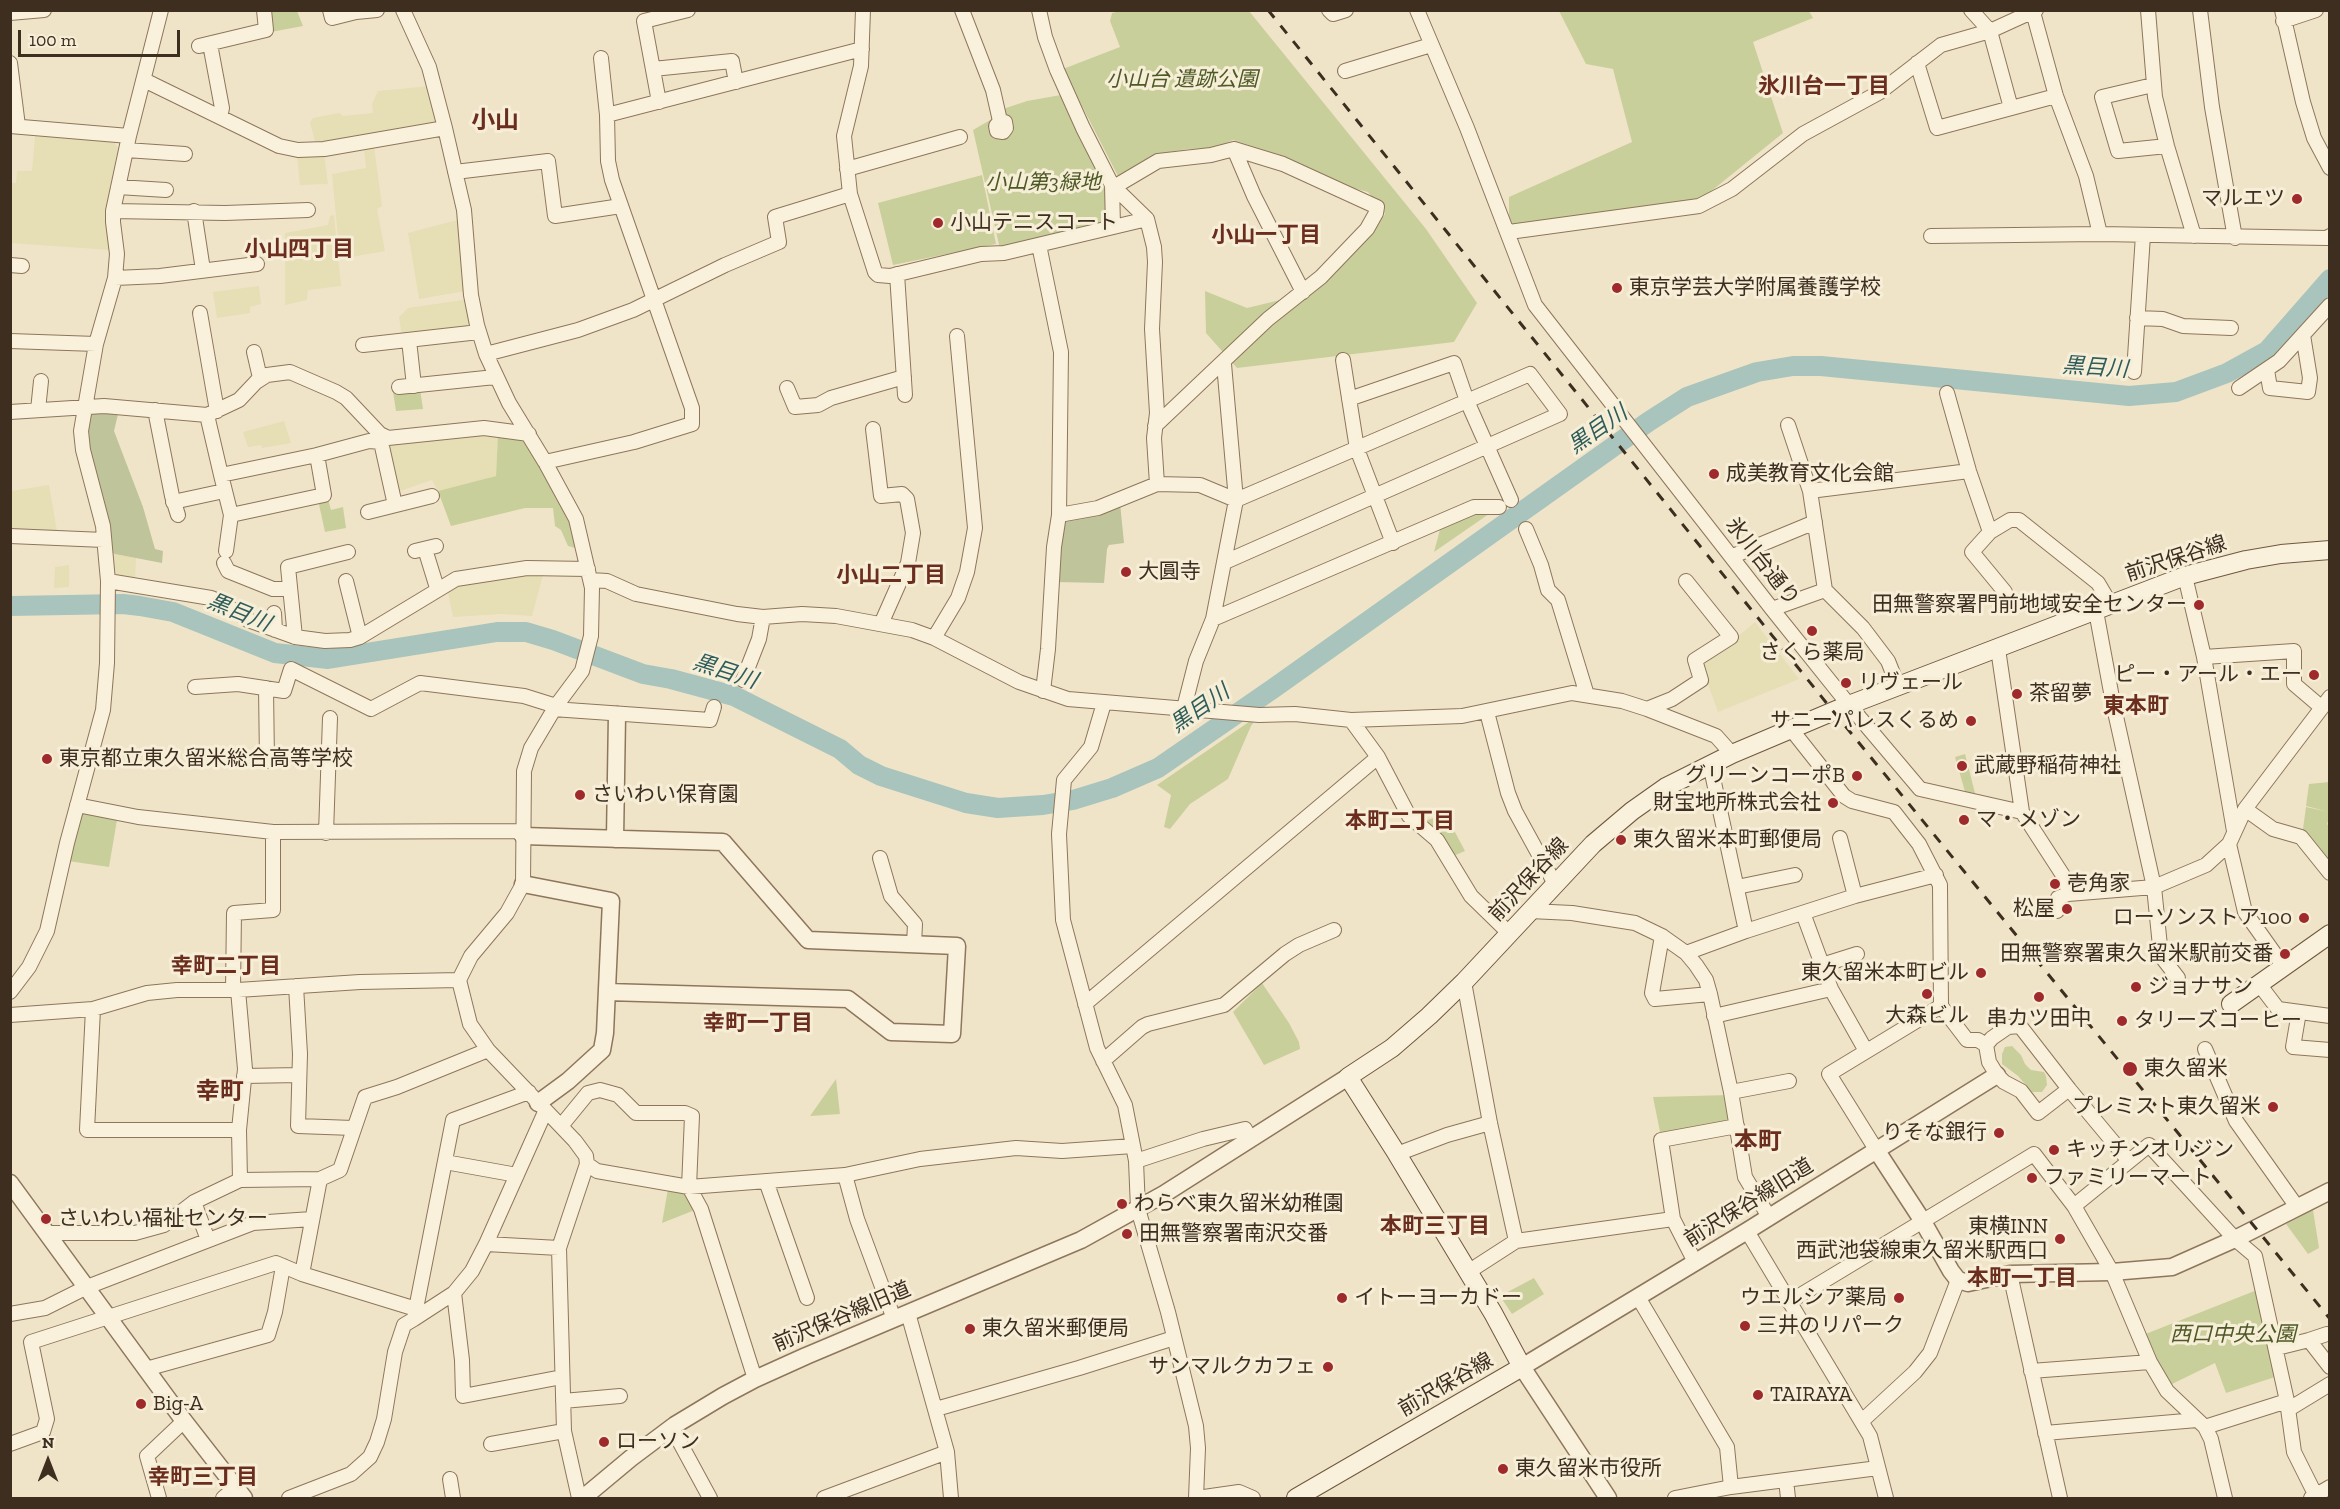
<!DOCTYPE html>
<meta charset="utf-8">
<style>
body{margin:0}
#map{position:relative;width:2340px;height:1509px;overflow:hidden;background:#f0e4c8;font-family:"Zilla Slab",serif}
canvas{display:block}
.frame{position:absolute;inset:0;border:12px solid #3d2e20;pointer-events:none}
.north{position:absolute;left:18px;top:1431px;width:60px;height:60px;-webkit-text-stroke:4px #f7eed8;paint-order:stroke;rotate:0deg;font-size:16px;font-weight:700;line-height:24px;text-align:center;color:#3d2e20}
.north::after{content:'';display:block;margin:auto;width:21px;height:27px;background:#3d2e20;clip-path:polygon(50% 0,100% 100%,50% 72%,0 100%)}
.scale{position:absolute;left:18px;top:30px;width:162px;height:27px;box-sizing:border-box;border:3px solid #3d2e20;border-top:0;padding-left:8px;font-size:18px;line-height:21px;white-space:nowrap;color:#3d2e20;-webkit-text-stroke:4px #f7eed8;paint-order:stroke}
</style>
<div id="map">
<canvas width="2340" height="1509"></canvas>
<div class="frame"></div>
<div class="north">N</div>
<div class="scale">100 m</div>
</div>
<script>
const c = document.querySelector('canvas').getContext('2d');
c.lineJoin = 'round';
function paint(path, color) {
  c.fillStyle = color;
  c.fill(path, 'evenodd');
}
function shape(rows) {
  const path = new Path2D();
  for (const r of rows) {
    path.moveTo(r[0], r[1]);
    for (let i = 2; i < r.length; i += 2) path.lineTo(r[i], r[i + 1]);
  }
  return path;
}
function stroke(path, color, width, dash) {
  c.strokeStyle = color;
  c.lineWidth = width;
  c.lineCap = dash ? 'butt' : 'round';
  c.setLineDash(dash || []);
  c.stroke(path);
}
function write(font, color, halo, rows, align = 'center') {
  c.font = font + ' "Zilla Slab","Noto Sans JP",serif';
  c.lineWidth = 6;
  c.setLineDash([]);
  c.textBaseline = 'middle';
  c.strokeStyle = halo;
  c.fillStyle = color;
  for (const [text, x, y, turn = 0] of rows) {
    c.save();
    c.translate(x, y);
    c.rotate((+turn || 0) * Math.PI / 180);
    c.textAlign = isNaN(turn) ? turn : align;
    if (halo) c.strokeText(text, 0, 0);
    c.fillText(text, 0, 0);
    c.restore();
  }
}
const farmland = shape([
 [430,86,440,125,316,145,310,123,313,118,339,113,343,116,373,113,372,104,378,91],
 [35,136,114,142,118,148,105,215,110,250,11,243,10,183,16,183,17,171,32,171],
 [374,146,382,206,377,209,385,251,340,259,332,174,366,168,364,147],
 [324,153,328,184,300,185,297,154],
 [334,215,341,286,308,290,307,300,285,305,285,233,328,225,330,216],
 [461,219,466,291,419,299,408,233],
 [259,286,261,304,250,307,250,313,217,318,213,292],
 [463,300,467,302,473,325,470,329,402,336,399,317,408,308],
 [284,421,291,443,262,448,261,445,248,447,243,432],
 [477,433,498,434,496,476,438,491,432,480,397,492,387,450,392,441],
 [49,485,57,531,11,529,11,491],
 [109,551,115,554,136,558,135,581,119,578,112,571],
 [69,565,69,587,54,588,55,567],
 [544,571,532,616,502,614,453,617,447,587],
 [1755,622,1799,679,1718,712,1700,662,1729,644]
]);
const green = shape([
 [1124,10,1249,11,1426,229,1477,303,1454,342,1237,368,1206,333,1205,291,1247,308,1309,293,1364,238,1385,214,1368,192,1330,182,1277,154,1233,140,1215,148,1188,149,1164,153,1120,180,1063,69,1120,47,1110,21,1112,13],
 [269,11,297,11,303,26,271,32],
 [1559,11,1809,11,1813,18,1753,42,1783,133,1699,201,1509,226,1509,197,1632,142,1613,69,1586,64],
 [1061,95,1106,187,1109,219,1039,242,1000,249,973,130,992,119,1003,109,1027,101],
 [982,175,996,244,893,265,878,203],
 [420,389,423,409,396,411,393,392],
 [498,434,528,437,573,521,579,549,568,546,561,530,555,526,553,508,525,508,451,526,438,491,496,476],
 [328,499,331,510,343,507,346,528,325,532,318,500],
 [1499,507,1434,552,1442,522],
 [1259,715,1251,726,1228,779,1190,804,1170,829,1164,827,1171,795,1157,785],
 [1965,754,1976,797,1966,795,1955,757],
 [2329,782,2329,819,2327,824,2329,826,2330,857,2327,863,2302,836,2306,807,2329,812,2306,806,2309,784],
 [85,812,117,820,109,867,68,861,81,814],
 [1446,815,1465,851,1451,857,1419,822],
 [1262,983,1289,1023,1299,1042,1300,1049,1264,1065,1233,1012],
 [2012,1046,2021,1055,2025,1064,2031,1070,2044,1072,2046,1076,2047,1085,2042,1092,2032,1092,2018,1076,2002,1064,2002,1054,2005,1047],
 [836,1079,840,1114,810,1116],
 [1729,1095,1735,1127,1661,1137,1653,1097],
 [668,1189,682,1192,689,1198,695,1210,662,1223],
 [2313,1210,2319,1248,2308,1254,2286,1224],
 [1534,1278,1544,1294,1512,1314,1500,1296],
 [2257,1290,2278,1376,2226,1393,2215,1363,2168,1386,2143,1335]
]);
const cemetery = shape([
 [91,409,119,410,114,431,143,507,155,549,163,551,162,563,115,554,109,551,86,437],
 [1120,503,1124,543,1109,545,1107,549,1104,583,1055,582,1062,520]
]);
const river = shape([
 [10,606,123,604,140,606,173,612,275,653,328,659,497,632,526,632,553,640,643,674,671,679,734,696,840,749,859,765,881,776,966,803,998,808,1043,805,1073,800,1112,788,1158,768,1274,688,1648,422,1687,397,1757,372,1793,366,1821,366,2129,396,2176,392,2227,373,2267,351,2330,279]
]);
const minor = shape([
 [330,10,332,18,356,12,377,10],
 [403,10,429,67,445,128,464,210,471,295,477,325,486,354,509,403,545,462,576,519,592,588,591,636,582,671,556,706,531,748,524,771,523,884,507,913,471,956,459,980,470,1024,488,1050,575,1141,586,1156,587,1164,597,1171,689,1187,845,1175,920,1159,1016,1148,1062,1151,1133,1146],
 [863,10,861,66,844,136,850,194,875,272,878,275,890,276,981,254,1004,253,1147,219,1154,247,1155,262,1152,329,1157,413,1154,438,1157,484],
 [962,10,993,90,1000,121,996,126,997,131,1003,132,1006,128,1005,122,1000,121],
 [1039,10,1045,37,1057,70,1083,128,1112,185,1147,219],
 [1329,10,1333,14,1346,10],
 [1417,10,1467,128,1535,305,1772,609,1849,705,1920,789,2022,812],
 [1971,10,1990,31,2011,108],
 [2148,10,2155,97,2167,146,2194,236],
 [2200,10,2212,107,2235,238],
 [2282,10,2303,102,2314,138,2330,168],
 [2033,12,2056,96,2086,176,2100,234],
 [10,13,44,10],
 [2283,21,2316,10],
 [210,44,222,108,220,117],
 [199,46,266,30,264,10],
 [10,63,18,126],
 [1917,63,1937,128,2056,96],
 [653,69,732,61,736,82],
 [1345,71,1431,45],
 [144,80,279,146,298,150,324,149,445,128],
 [2153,85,2102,97,2118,151,2167,146],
 [659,102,644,21,688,10],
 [607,115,862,49],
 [10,126,129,136],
 [1234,149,1254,196,1303,292],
 [126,150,185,154],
 [847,169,960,137],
 [455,172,548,161,555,216,621,206],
 [1112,185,1113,226],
 [118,187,166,190],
 [1114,187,1158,161,1211,155,1234,149,1283,164,1377,207,1376,213,1367,229,1321,277,1268,319,1155,426],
 [113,211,225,213,308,210],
 [194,211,203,270],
 [1509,232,1699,206,1732,189,1803,134,1880,92,1941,45,1990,31,2036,10],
 [1931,236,2100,234,2327,238,2330,236],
 [1039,245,1061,352,1059,515,1054,547,1048,649,1043,691],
 [10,265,22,266],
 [897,274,905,395],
 [115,278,160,276,257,264],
 [200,313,217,411],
 [2137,318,2163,319,2183,326,2231,328],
 [409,340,414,386],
 [10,341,96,344],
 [363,345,479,332],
 [254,352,260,378],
 [486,354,578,330,633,310,725,265,779,242,775,217,850,194],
 [1343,360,1357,449,1393,543],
 [2267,370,2270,388,2308,392,2310,378,2303,335],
 [2134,372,2143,235],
 [399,387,495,377],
 [787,388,795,407,818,405,831,398,904,377],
 [2239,388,2279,361,2330,305],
 [1947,393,1969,471,1990,532],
 [1349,399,1454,363,1467,401,1511,500],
 [38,410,41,381],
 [155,410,172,496,178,515],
 [10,412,104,406,207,415,239,400,256,382,267,375,290,372,336,392,346,398,380,434,388,438,484,428,529,434],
 [207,415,221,475],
 [1788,425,1810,491,1825,590,1863,628,1888,661,1898,686],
 [873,429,881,496,902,494,907,499,913,533,908,563,881,624],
 [381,442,395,505],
 [545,462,634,442,692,424,692,408,612,180,608,161,607,115,601,58],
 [1810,491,1969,471],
 [173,502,224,491],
 [368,512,432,496],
 [231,515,324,495,317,455],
 [1059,515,1098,508,1157,484,1200,485,1236,500,1530,374,1560,414,1225,562],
 [1526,529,1541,565,1548,590,1558,600,1587,695],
 [10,536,104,540],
 [425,549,437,588],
 [226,551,231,515,221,475,317,455,369,441,381,442,388,438],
 [415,551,436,546],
 [1733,556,1815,522],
 [224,563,228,571,273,589,290,589],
 [2185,576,2204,657,2234,831],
 [591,580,607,581,636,594,737,614,763,617,802,614,836,616,912,630,934,638,1019,682,1068,699,1259,715,1295,714,1351,720,1462,716,1572,693,1622,701,1647,709,1716,736,1732,754],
 [108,581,211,598,221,602,248,620,295,637,325,641,350,640,360,637,456,579,527,568,588,569],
 [346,581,360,637],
 [2005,592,1972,552,1990,532,2010,520,2019,520,2098,583,2111,605],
 [1772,609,1825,590],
 [2096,611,2113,703,2154,887,2161,956,2178,978],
 [274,613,275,630],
 [1213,619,1474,507,1499,507],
 [295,637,288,567,348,552],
 [934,638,958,598,967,572,975,528,957,336],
 [1998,649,2022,812,2066,880,2068,894],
 [2204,657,2294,651,2294,684,2321,707],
 [743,680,759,639,763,617],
 [195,687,238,684,284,691,291,669,371,709,420,683,524,696,556,706],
 [266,688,267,761],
 [1104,703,1091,747,1064,780,1059,834,1063,920,1097,1048,1125,1105,1136,1161,1138,1209,1168,1312,1196,1426,1198,1448,1196,1498],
 [1184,708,1196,661,1213,619,1236,500,1224,364],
 [553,709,710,720,714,707],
 [1647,709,1672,699,1701,680,1695,660,1731,637,1686,581],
 [1487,712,1508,793,1515,811,1555,884],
 [1351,720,1378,757,1409,816,1437,840,1471,896,1510,934],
 [1791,729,1844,796,1852,801,1894,812,1919,844,1940,885,1941,1006,1967,1040,1978,1040,1986,1045],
 [1710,764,1746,931],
 [77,805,138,817,273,832,517,831,523,836],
 [2245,809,2273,829,2301,837,2330,873],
 [326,833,330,718],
 [1840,838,1855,896],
 [2229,844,2245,912,2284,967],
 [880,858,891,896,915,924,914,944],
 [1737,887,1795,875],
 [1530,911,1572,913,1635,923,1662,936,1686,953,1696,965,1706,980,1710,994,1731,1092,1745,1177,1769,1217],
 [2057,911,2058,898,2068,894,2154,887,2206,865,2229,844,2245,809,2330,697],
 [1803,913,1831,989,1866,1051],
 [1662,936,1652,993,1655,999,1710,994],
 [1686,953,1746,931,1855,896,1936,875],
 [1822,965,1857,954],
 [1464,982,1490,1123,1516,1241],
 [2259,984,2278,1009,2330,1016],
 [296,986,300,1054,298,1126,353,1128],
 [233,990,234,913,273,910,273,832],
 [238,990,245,1069,239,1130,240,1180],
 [10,992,29,967,47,931,67,843,103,710,107,663,108,581,103,526,83,450,81,431,96,344,115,278,117,254,113,222,113,211,129,136,161,10],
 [1085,1004,1378,757],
 [93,1009,87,1130,239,1130],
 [2299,1012,2293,1047,2330,1050],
 [10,1015,93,1009,147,993,177,990,238,990,360,982,459,980],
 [1714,1016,1831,989],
 [2020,1026,2069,1089,2038,1113,2021,1091,2004,1082,1997,1075,1989,1062,1986,1045,1992,1038,2008,1027,2020,1026],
 [2205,1049,2236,1121,2297,1207],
 [1103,1061,1142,1027,1148,1024,1224,1005,1285,954,1299,945,1334,930],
 [244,1076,299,1075],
 [2069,1089,2129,1161],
 [1731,1092,1789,1081],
 [545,1112,486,1244,559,1248],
 [561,1126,588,1093,600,1090,618,1095,636,1113,685,1113,692,1116,689,1187,701,1209,755,1379],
 [1877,1151,1829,1074,1941,1006],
 [1397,1154,1447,1135,1490,1123],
 [1136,1161,1203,1139,1245,1129,1250,1139],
 [445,1162,517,1175],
 [845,1175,857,1219,894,1319],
 [320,1179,302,1274,416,1309],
 [766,1181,807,1298],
 [194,1202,208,1240],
 [2074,1206,2149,1145,2235,1239,2255,1256,2287,1401,2205,1427],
 [1747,1231,1870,1436,1886,1498],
 [48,1233,135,1233,164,1225,194,1202,240,1180,320,1179,340,1170,365,1097,397,1087,488,1050],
 [1695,1262,1673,1219,1661,1140,1737,1126],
 [1468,1272,1516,1241,1673,1219],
 [2010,1274,2060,1498],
 [454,1293,462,1360,463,1396,562,1377],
 [1638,1297,1727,1447,1731,1487],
 [1789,1302,2034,1154,2074,1206,2112,1272,2150,1362,2167,1391,2205,1427,2211,1439,2225,1498],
 [908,1313,947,1452,951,1498],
 [10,1314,45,1308,87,1287,253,1223,312,1219],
 [414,1319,454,1293,472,1271,486,1244],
 [2309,1340,2327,1334],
 [2277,1348,2309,1340,2330,1367],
 [146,1369,268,1335,275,1312,283,1266],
 [2031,1371,2150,1362],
 [563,1401,620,1396],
 [2287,1401,2294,1452,2317,1498],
 [936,1409,1079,1368,1174,1338],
 [2289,1409,2330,1384],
 [1862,1421,1915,1372,1930,1353,1958,1280],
 [672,1428,710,1498],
 [2045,1433,2197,1420],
 [10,1444,43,1432,47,1419,31,1342,276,1263,302,1274],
 [491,1444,564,1431],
 [450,1479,453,1498],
 [1786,1480,1788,1498],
 [159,1498,147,1456,184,1421],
 [223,1498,236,1487],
 [289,1498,351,1474,370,1457,377,1442,384,1419,395,1352,404,1325,414,1319,453,1120,529,1092],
 [579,1498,564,1431,559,1248,587,1164],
 [824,1498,947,1452],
 [1197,1498,1239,1492,1253,1498],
 [1675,1498,1731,1487,1878,1468],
 [2311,1498,2330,1487]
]);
const tertiary = shape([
 [523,836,723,842,808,940,957,946,952,1034,891,1032,848,999,607,992],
 [615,839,617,715],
 [523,884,611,901,605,1033,602,1050,568,1081,538,1103],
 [1877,1151,1922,1220,1951,1271,1958,1280,1968,1283,2010,1274,2112,1272,2172,1267,2235,1239,2330,1191],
 [10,1183,184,1421,244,1498],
 [583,1498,631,1458,675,1425,723,1396,755,1379,806,1356,1081,1240,1164,1194,1348,1077],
 [1608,1498,1522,1367,1747,1231,1997,1075]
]);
const secondary = shape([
 [2231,1004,2330,934],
 [1296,1498,1522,1367,1493,1313,1397,1154,1348,1077,1392,1048,1429,1016,1464,982,1593,844,1632,811,1666,787,1732,754,1841,708,2185,576,2246,560,2281,554,2330,550]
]);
const rail = shape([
 [1268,10,1833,711,2330,1319]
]);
const markers = [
 [2297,199,6,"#9e2a2b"],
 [938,223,6,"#9e2a2b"],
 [1617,288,6,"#9e2a2b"],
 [1714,474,6,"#9e2a2b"],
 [1126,572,6,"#9e2a2b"],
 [2199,605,6,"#9e2a2b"],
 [1812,631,6,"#9e2a2b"],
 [2314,675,6,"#9e2a2b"],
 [1846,683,6,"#9e2a2b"],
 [2017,694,6,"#9e2a2b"],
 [1971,721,6,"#9e2a2b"],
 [47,759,6,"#9e2a2b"],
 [1962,766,6,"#9e2a2b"],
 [1857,776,6,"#9e2a2b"],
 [580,795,6,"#9e2a2b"],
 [1833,803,6,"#9e2a2b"],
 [1964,820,6,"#9e2a2b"],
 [1621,840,6,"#9e2a2b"],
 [2055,884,6,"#9e2a2b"],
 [2067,909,6,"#9e2a2b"],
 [2304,918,6,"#9e2a2b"],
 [2285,954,6,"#9e2a2b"],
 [1981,973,6,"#9e2a2b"],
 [2136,987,6,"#9e2a2b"],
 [1927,994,6,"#9e2a2b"],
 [2039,997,6,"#9e2a2b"],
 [2122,1021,6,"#9e2a2b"],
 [2130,1069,8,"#9e2a2b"],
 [2273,1107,6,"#9e2a2b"],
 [1999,1133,6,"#9e2a2b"],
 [2054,1150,6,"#9e2a2b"],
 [2032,1178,6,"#9e2a2b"],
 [1122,1204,6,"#9e2a2b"],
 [46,1219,6,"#9e2a2b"],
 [1127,1234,6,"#9e2a2b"],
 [2060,1239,6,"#9e2a2b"],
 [1342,1298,6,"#9e2a2b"],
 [1899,1298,6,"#9e2a2b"],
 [1745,1326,6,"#9e2a2b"],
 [970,1329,6,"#9e2a2b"],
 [1328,1367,6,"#9e2a2b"],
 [1758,1395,6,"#9e2a2b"],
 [141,1404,6,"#9e2a2b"],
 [604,1442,6,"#9e2a2b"],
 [1503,1469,6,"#9e2a2b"]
];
const parkNames = [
 ["小山台 遺跡公園",1182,80],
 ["小山第3緑地",1043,183],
 ["西口中央公園",2233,1335]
];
const poiNames = [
 ["マルエツ",2285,199,"right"],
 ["小山テニスコート",950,223],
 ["東京学芸大学附属養護学校",1629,288],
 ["成美教育文化会館",1726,474],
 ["大圓寺",1138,572],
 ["田無警察署門前地域安全センター",2187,605,"right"],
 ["さくら薬局",1812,653,"center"],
 ["ピー・アール・エー",2302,675,"right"],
 ["リヴェール",1858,683],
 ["茶留夢",2029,694],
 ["サニーパレスくるめ",1959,721,"right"],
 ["東京都立東久留米総合高等学校",59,759],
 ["武蔵野稲荷神社",1974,766],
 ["グリーンコーポB",1845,776,"right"],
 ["さいわい保育園",592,795],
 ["財宝地所株式会社",1821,803,"right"],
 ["マ・メゾン",1976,820],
 ["東久留米本町郵便局",1633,840],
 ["壱角家",2067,884],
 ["松屋",2055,909,"right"],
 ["ローソンストア100",2292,918,"right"],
 ["田無警察署東久留米駅前交番",2273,954,"right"],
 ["東久留米本町ビル",1969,973,"right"],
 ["ジョナサン",2148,987],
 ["大森ビル",1927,1016,"center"],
 ["串カツ田中",2039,1019,"center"],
 ["タリーズコーヒー",2134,1021],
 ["東久留米",2144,1069],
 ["プレミスト東久留米",2261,1107,"right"],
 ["りそな銀行",1987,1133,"right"],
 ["キッチンオリジン",2066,1150],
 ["ファミリーマート",2044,1178],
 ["わらべ東久留米幼稚園",1134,1204],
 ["さいわい福祉センター",58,1219],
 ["東横INN",2048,1227,"right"],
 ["西武池袋線東久留米駅西口",2048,1251,"right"],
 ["田無警察署南沢交番",1139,1234],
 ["イトーヨーカドー",1354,1298],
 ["ウエルシア薬局",1887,1298,"right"],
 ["三井のリパーク",1757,1326],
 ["東久留米郵便局",982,1329],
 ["サンマルクカフェ",1316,1367,"right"],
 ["TAIRAYA",1770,1395],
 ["Big-A",153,1404],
 ["ローソン",616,1442],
 ["東久留米市役所",1515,1469]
];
const streetNames = [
 ["前沢保谷線",2176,559,-18],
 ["氷川台通り",1762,562,52],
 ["前沢保谷線",1529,880,-47],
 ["前沢保谷線旧道",1749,1203,-32],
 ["前沢保谷線旧道",842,1317,-23],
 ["前沢保谷線",1446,1385,-30]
];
const neighbourhoodNames = [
 ["氷川台一丁目",1824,87],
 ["小山一丁目",1266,236],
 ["小山四丁目",299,250],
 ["小山二丁目",891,576],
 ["東本町",2136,707],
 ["本町二丁目",1400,822],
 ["幸町二丁目",226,967],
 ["幸町一丁目",758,1024],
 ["本町三丁目",1435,1227],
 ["本町一丁目",2022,1279],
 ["幸町三丁目",203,1478]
];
const waterNames = [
 ["黒目川",2095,368,4],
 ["黒目川",1598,430,-35],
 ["黒目川",239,613,22],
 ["黒目川",725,672,18],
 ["黒目川",1200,709,-35]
];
const quarterNames = [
 ["小山",495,121],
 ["幸町",220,1092],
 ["本町",1758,1142]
];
paint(farmland, '#e6deb5');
paint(green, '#c9cf9b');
paint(cemetery, '#bfc49a');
stroke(river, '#a9c4bc', 20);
stroke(minor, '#8d765c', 16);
stroke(tertiary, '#8d765c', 19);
stroke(secondary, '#6f573f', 20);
stroke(minor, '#faf1dc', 14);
stroke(tertiary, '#faf1dc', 16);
stroke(secondary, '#faf1dc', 18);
stroke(rail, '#3d2e20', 3, [10, 10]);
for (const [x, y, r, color] of markers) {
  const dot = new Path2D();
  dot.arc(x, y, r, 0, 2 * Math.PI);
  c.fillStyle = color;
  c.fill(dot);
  stroke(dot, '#f7eed8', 2);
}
write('italic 21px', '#4d5a26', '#f7eed8', parkNames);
write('21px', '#3d2e20', '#f7eed8', poiNames, 'left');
write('21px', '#3d2e20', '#f7eed8', streetNames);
write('bold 22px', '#6b2e1e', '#f7eed8', neighbourhoodNames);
write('italic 22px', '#2f5d5a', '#f7eed8', waterNames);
write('bold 24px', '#6b2e1e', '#f7eed8', quarterNames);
</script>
